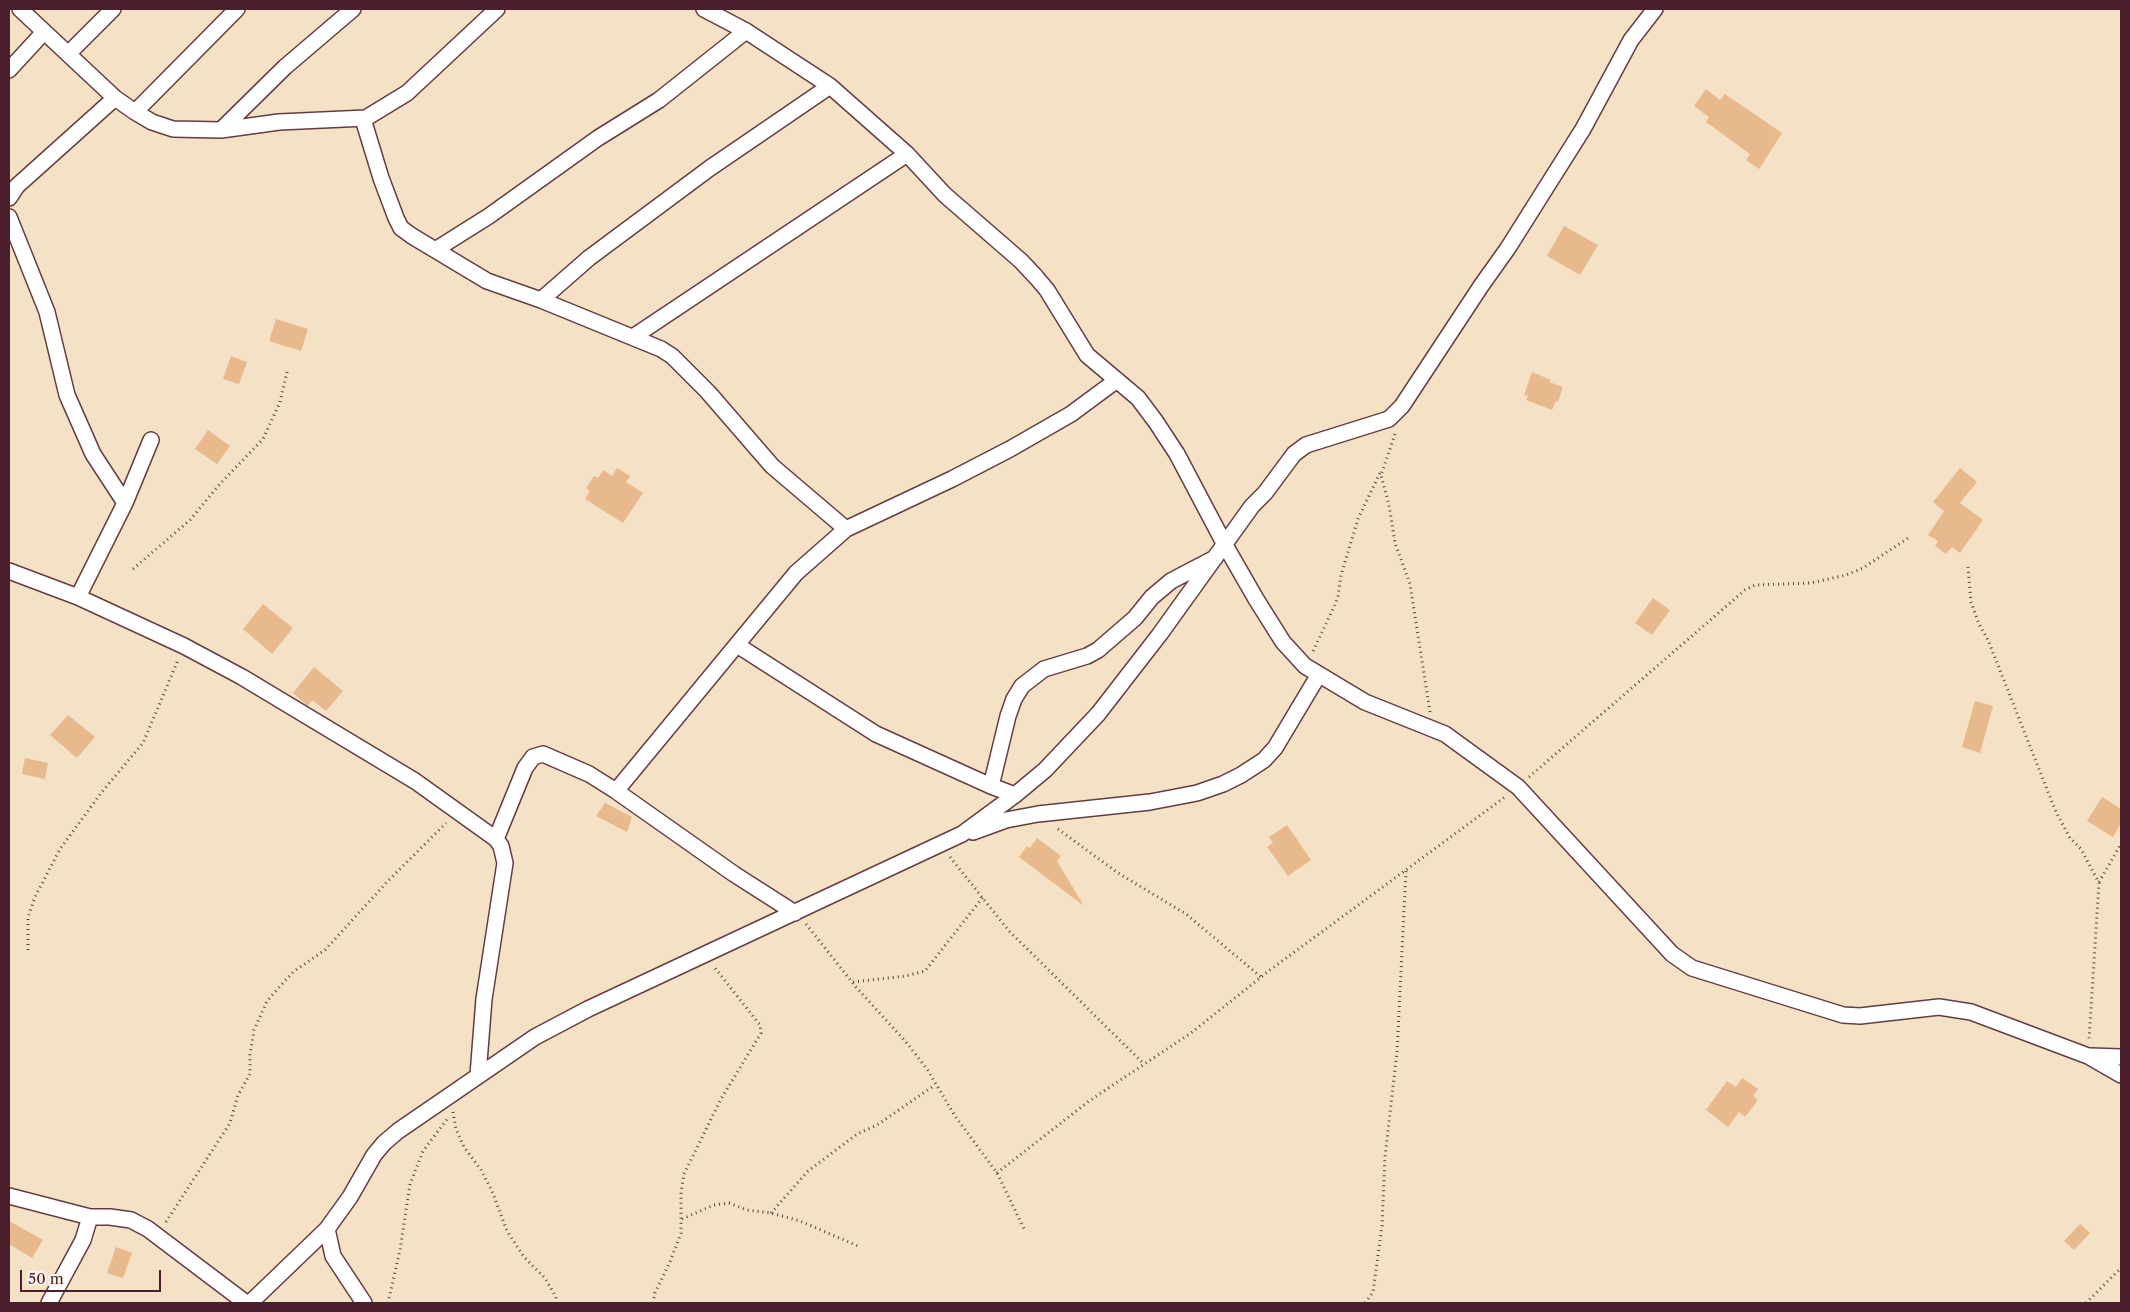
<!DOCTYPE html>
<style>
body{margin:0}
#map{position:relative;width:2130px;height:1312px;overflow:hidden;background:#f4e1c6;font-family:"Libre Caslon Text",serif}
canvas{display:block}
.frame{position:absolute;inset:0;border:10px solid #4a1f2b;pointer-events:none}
.scale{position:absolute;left:20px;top:1270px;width:141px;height:22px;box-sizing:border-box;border:2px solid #4a1f2b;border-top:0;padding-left:6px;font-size:15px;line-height:18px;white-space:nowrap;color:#4a1f2b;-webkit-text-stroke:4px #fbf7ec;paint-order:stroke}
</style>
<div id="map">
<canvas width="2130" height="1312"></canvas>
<div class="frame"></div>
<div class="scale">50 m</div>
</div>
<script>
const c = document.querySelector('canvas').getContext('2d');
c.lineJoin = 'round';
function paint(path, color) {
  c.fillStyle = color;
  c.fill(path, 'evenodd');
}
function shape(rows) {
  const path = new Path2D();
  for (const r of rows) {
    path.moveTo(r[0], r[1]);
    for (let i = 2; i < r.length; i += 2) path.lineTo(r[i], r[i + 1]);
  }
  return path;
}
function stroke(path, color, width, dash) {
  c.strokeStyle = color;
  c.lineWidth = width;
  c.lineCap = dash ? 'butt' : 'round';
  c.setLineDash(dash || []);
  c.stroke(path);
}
const building = shape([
 [1706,89,1720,100,1725,94,1782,133,1759,169,1746,160,1750,154,1706,122,1709,117,1694,106],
 [1564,226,1598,245,1580,275,1547,256],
 [276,319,308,329,301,351,269,341],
 [231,356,247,362,239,384,223,379],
 [1532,372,1551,380,1549,382,1563,387,1558,402,1556,401,1552,410,1526,400,1528,396,1524,395],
 [208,430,230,446,217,464,195,449],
 [617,468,630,476,626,482,643,493,623,523,585,499,590,491,586,488,594,476,598,478,603,470,612,476],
 [1960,468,1977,482,1960,503,1983,520,1960,553,1952,547,1946,554,1935,546,1938,541,1928,535,1944,511,1933,502],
 [1653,598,1670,610,1652,635,1635,623],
 [263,604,293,628,272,654,243,629],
 [314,667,343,691,326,711,312,700,308,706,293,693],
 [1975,701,1993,706,1980,753,1962,747],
 [68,715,95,737,77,758,50,735],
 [25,758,48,763,45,779,22,774],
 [2102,797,2121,809,2121,823,2113,837,2087,821],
 [605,803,632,817,627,832,596,816],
 [1287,825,1311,860,1288,876,1267,847,1273,843,1269,837],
 [1037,838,1061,856,1057,861,1084,906,1019,857,1027,846,1030,848],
 [1742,1078,1758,1089,1753,1096,1758,1100,1745,1117,1739,1112,1728,1127,1706,1110,1727,1081,1736,1087],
 [9,1221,43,1240,32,1258,9,1244],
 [2080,1224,2090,1233,2074,1250,2064,1241],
 [116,1247,132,1253,123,1278,107,1273]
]);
const path = shape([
 [1395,434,1381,475,1389,505,1395,543,1410,584,1430,712],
 [1968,567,1971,602,1979,624,1988,640,2056,812,2070,838,2081,849,2099,883,2089,1040],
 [133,569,190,520,219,485,263,439,280,402,288,368],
 [1313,651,1334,607,1338,596,1341,575,1358,519,1380,473],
 [1529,777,1745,590,1755,585,1811,583,1846,575,1863,568,1911,536],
 [1058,829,1118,873,1186,914,1261,977],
 [950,857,1009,931,1144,1064],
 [2099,882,2121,844],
 [806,924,856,987,906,1042,927,1069,955,1116,997,1173,1025,1231],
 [28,950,28,917,35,897,60,849,101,793,143,743,178,660],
 [853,982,906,976,925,971,983,897],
 [453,1112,456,1129,464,1147,481,1170,492,1191,507,1231,524,1257,545,1278,556,1297,557,1303],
 [997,1173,1089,1101,1191,1033,1270,970,1505,797],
 [771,1213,808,1171,857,1134,877,1125,935,1085],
 [682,1219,714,1205,729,1203,747,1210,771,1213,800,1221,858,1246],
 [166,1222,230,1123,238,1095,250,1074,250,1055,254,1030,267,1001,293,972,325,950,387,882,446,823],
 [388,1303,400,1250,410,1184,423,1151,448,1118],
 [653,1303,655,1293,670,1262,681,1233,681,1192,684,1174,721,1099,761,1033,760,1025,715,968],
 [1365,1303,1373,1292,1382,1226,1385,1157,1397,1052,1406,871],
 [2086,1303,2121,1268]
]);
const minor = shape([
 [20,9,115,98,135,112,152,122,173,129,221,130,279,122,366,118,407,93,497,9],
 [704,9,746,31,830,86,907,154,945,195,1021,261,1036,277,1047,290,1087,355,1138,398,1156,422,1177,454,1225,545,1256,599,1283,642,1305,666,1365,702,1445,734,1518,787,1672,954,1692,968,1843,1015,1860,1016,1939,1007,1971,1012,2088,1056,2121,1075],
 [68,54,113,9],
 [9,70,44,32],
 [135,112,237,9],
 [363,119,381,178,396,218,401,228,412,236,487,281,541,300,661,349,672,356,708,392,772,466,846,529,952,479,1010,449,1071,414,1117,380],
 [221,130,285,67,353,9],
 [9,198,17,186,115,98],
 [9,217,47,312,67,395,93,454,125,503],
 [435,250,489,216,598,138,659,100,746,31],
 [541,300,589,258,710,168,830,86],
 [633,337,907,154],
 [9,571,78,597,184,646,242,677,415,781,496,839,501,846,505,863,484,999,478,1075],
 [78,597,125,503,151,440],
 [737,645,876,734,991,786,1015,795],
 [991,786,1008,716,1014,699,1022,686,1044,669,1087,656,1098,650,1135,618,1152,597,1171,581,1215,558],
 [616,791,796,573,846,529],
 [973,832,1006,820,1038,814,1150,802,1197,793,1223,784,1241,775,1264,760,1275,748,1318,676],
 [496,839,525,768,533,757,543,754,589,774,616,791,734,874,795,913],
 [2090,1056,2121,1057],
 [9,1196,90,1217,110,1217,131,1220,148,1229,246,1303],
 [49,1303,83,1240,90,1217],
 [250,1303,327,1229],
 [364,1303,333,1256,327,1229,350,1197,374,1155,384,1143,398,1131,535,1037,588,1009,962,834,1015,795,1045,770,1098,714,1160,634,1252,506,1265,493,1294,454,1306,445,1389,419,1402,406,1481,286,1508,248,1583,129,1631,40,1655,9]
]);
paint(building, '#e8b98c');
stroke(minor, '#643c42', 18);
stroke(path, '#643c42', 3, [1, 4]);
stroke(minor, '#fff', 15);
</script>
